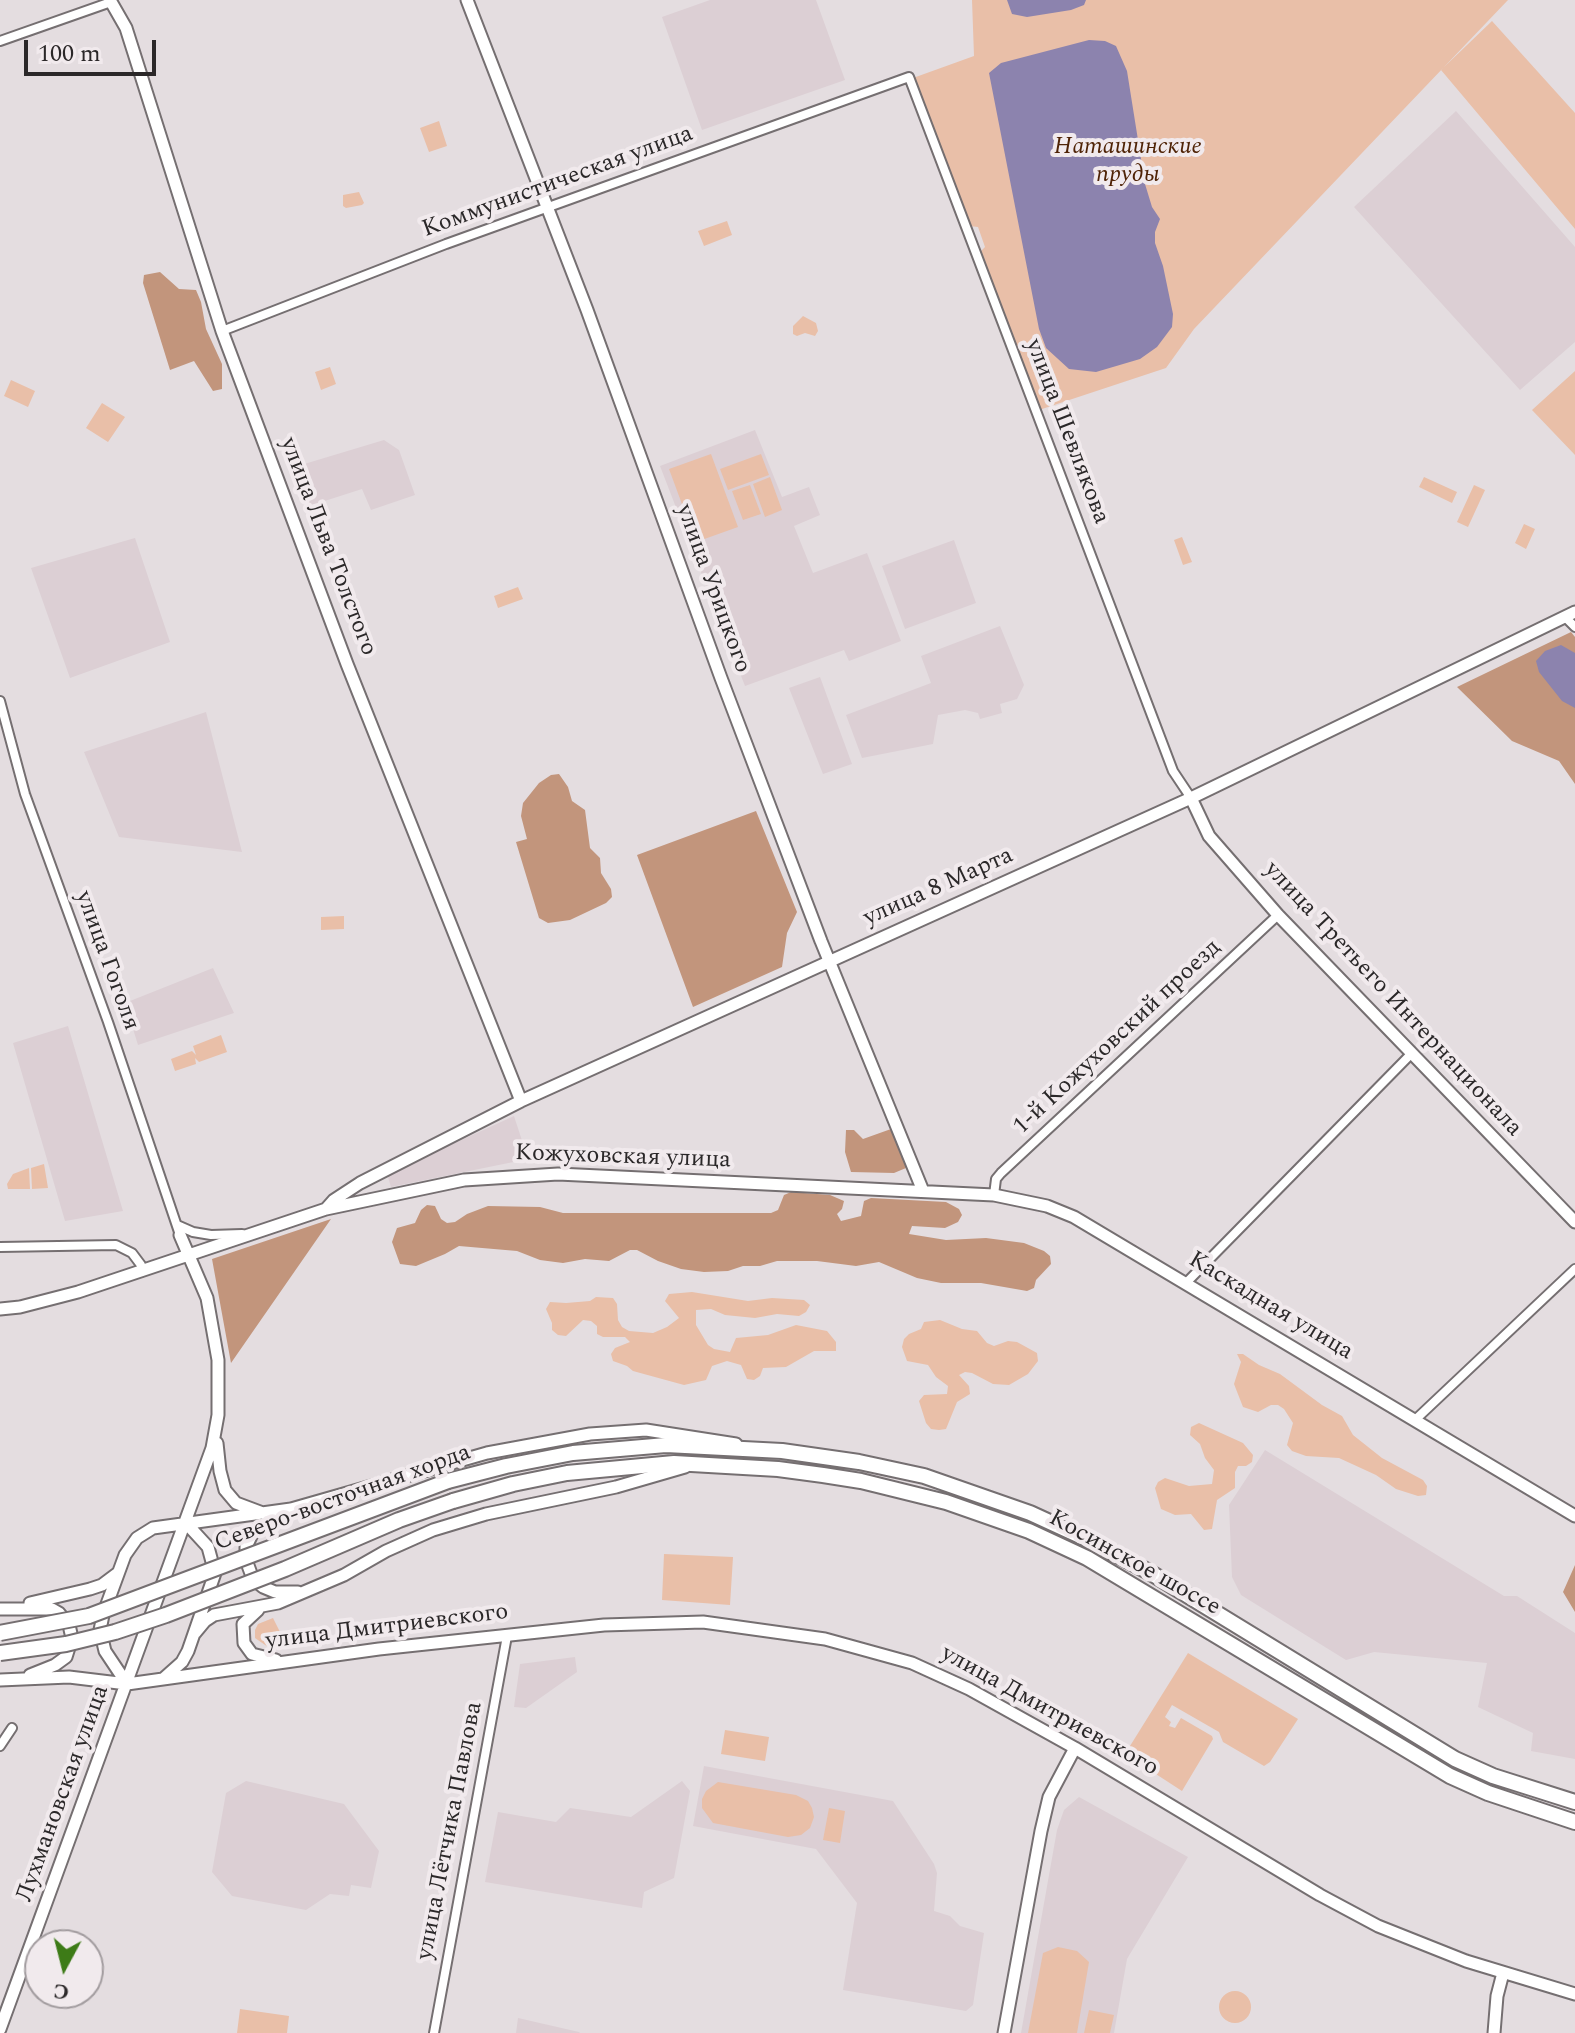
<!DOCTYPE html>
<meta charset="utf-8">
<style>
body{margin:0}
#map{position:relative;width:1575px;height:2033px;overflow:hidden;background:#e4dde0;font-family:Spectral,serif}
canvas{display:block}
.north{position:absolute;left:24px;top:1929px;width:80px;height:80px;box-sizing:border-box;background:#f1eaed;border:2px solid #a29c9f;border-radius:50%;rotate:187deg;font-size:22px;font-weight:700;line-height:32px;text-align:center;color:#2b2829}
.north::after{content:'';display:block;margin:auto;width:28px;height:36px;background:#3d7b17;clip-path:polygon(50% 0,100% 100%,50% 72%,0 100%)}
.scale{position:absolute;left:24px;top:40px;width:132px;height:36px;box-sizing:border-box;border:4px solid #2b2829;border-top:0;padding-left:10px;font-size:24px;line-height:28px;white-space:nowrap;color:#2b2829;-webkit-text-stroke:6px #f1eaed;paint-order:stroke}
</style>
<div id="map">
<canvas width="1575" height="2033"></canvas>
<div class="north">С</div>
<div class="scale">100 m</div>
</div>
<script>
const c = document.querySelector('canvas').getContext('2d');
c.lineJoin = 'round';
function paint(path, color) {
  c.fillStyle = color;
  c.fill(path, 'evenodd');
}
function shape(rows) {
  const path = new Path2D();
  for (const r of rows) {
    if (r.length === 3) {
      path.moveTo(r[0] + r[2], r[1]);
      path.arc(r[0], r[1], r[2], 0, 2 * Math.PI);
      continue;
    }
    path.moveTo(r[0], r[1]);
    for (let i = 2; i < r.length; i += 2) path.lineTo(r[i], r[i + 1]);
  }
  return path;
}
function stroke(path, color, width, dash) {
  c.strokeStyle = color;
  c.lineWidth = width;
  c.lineCap = dash ? 'butt' : 'round';
  c.setLineDash(dash || []);
  c.stroke(path);
}
function write(font, color, halo, rows, align = 'center') {
  c.font = font + ' Spectral,serif';
  c.lineWidth = 8;
  c.setLineDash([]);
  c.textBaseline = 'middle';
  c.strokeStyle = halo;
  c.fillStyle = color;
  for (const [text, x, y, turn = 0] of rows) {
    c.save();
    c.translate(x, y);
    c.rotate((+turn || 0) * Math.PI / 180);
    c.textAlign = isNaN(turn) ? turn : align;
    if (halo) c.strokeText(text, 0, 0);
    c.fillText(text, 0, 0);
    c.restore();
  }
}
const built = shape([
 [710,0,816,0,845,80,702,130,662,17],
 [1456,111,1575,247,1575,342,1520,390,1354,207],
 [755,430,782,497,809,487,820,515,794,526,813,573,867,553,901,641,849,661,844,650,745,686,660,466],
 [384,440,399,450,415,495,371,510,362,489,306,507,291,468],
 [135,538,170,642,70,678,31,568],
 [954,540,976,603,905,629,882,566],
 [1000,626,1024,685,1017,699,1000,704,1002,713,980,719,978,713,965,710,938,715,933,744,862,758,846,715,931,683,921,656],
 [820,677,852,764,823,774,789,688],
 [206,712,242,852,119,837,84,752],
 [213,968,234,1013,138,1045,125,1003],
 [68,1026,123,1211,65,1221,13,1043],
 [514,1116,528,1159,391,1187,387,1174],
 [1265,1450,1504,1596,1517,1596,1575,1633,1575,1759,1531,1751,1533,1733,1478,1707,1487,1663,1374,1652,1346,1660,1241,1595,1232,1577,1229,1505],
 [575,1657,577,1672,526,1708,514,1707,520,1664],
 [704,1766,893,1801,934,1864,937,1873,934,1911,950,1916,960,1926,984,1933,973,2005,966,2011,843,1990,857,1903,816,1849,693,1826],
 [246,1781,344,1804,379,1851,371,1888,351,1885,349,1896,330,1894,306,1910,232,1896,212,1872,226,1793],
 [682,1781,690,1791,674,1878,644,1892,642,1908,485,1882,498,1812,556,1822,570,1808,631,1817],
 [1079,1797,1188,1857,1127,1959,1114,2033,1021,2033,1057,1830,1064,1810],
 [518,2018,579,2032,580,2033,516,2033]
]);
const green = shape([
 [972,0,1508,0,1194,329,1166,368,1039,410,979,253,985,247,978,227,969,226,913,78,974,56],
 [1492,21,1575,113,1575,229,1441,70],
 [439,121,447,146,429,152,420,128],
 [359,192,364,203,362,205,346,208,343,206,343,195],
 [727,221,732,235,704,246,698,231],
 [803,316,816,323,818,331,815,336,805,333,797,336,793,334,793,326],
 [330,367,336,384,321,390,315,372],
 [1575,371,1575,455,1532,410],
 [11,380,35,391,28,407,4,396],
 [102,403,125,417,108,442,86,428],
 [711,454,738,527,696,542,669,469],
 [761,454,769,475,728,490,720,469],
 [770,477,782,510,765,517,753,484],
 [1424,477,1457,492,1452,503,1419,487],
 [750,485,761,514,743,520,732,491],
 [1474,485,1485,490,1468,527,1457,522],
 [1524,524,1535,529,1526,549,1515,543],
 [1182,537,1192,562,1183,565,1174,540],
 [518,587,523,599,498,608,494,596],
 [344,916,344,929,321,930,321,917],
 [221,1035,227,1052,199,1062,195,1058,196,1064,175,1071,171,1059,192,1051,196,1055,193,1046],
 [44,1164,48,1188,32,1189,31,1168],
 [29,1168,30,1189,8,1189,7,1184,13,1174],
 [692,1292,748,1301,772,1298,804,1300,810,1305,806,1312,799,1316,777,1314,755,1318,725,1315,711,1309,696,1310,696,1325,708,1345,714,1349,730,1352,736,1338,768,1335,796,1325,827,1331,836,1342,836,1351,814,1351,786,1367,763,1368,760,1376,754,1380,747,1379,741,1365,727,1361,712,1366,706,1380,684,1385,633,1371,627,1366,613,1361,611,1354,615,1348,630,1342,625,1337,603,1337,597,1334,597,1326,591,1321,583,1320,566,1336,558,1335,552,1330,552,1323,546,1309,550,1302,566,1303,590,1301,596,1297,613,1298,617,1304,618,1320,622,1327,629,1331,653,1333,667,1327,679,1318,665,1301,669,1294],
 [940,1320,962,1329,977,1331,987,1343,994,1346,1008,1341,1017,1342,1037,1353,1038,1361,1028,1374,1009,1385,993,1384,972,1373,965,1372,959,1375,969,1386,970,1394,957,1402,946,1429,939,1430,931,1429,926,1423,919,1401,924,1395,947,1394,948,1386,936,1377,928,1365,907,1361,902,1347,904,1339,909,1334,921,1329,924,1322],
 [1237,1354,1243,1354,1259,1365,1280,1374,1322,1405,1342,1416,1353,1435,1382,1458,1423,1480,1427,1486,1426,1495,1418,1496,1396,1489,1376,1475,1339,1458,1306,1456,1292,1451,1287,1445,1293,1423,1284,1409,1278,1405,1271,1405,1258,1412,1243,1407,1234,1384,1241,1362],
 [1199,1423,1243,1443,1253,1455,1252,1462,1246,1466,1238,1466,1235,1472,1235,1488,1217,1500,1212,1529,1204,1530,1191,1514,1175,1515,1161,1509,1155,1488,1158,1482,1165,1478,1189,1486,1212,1484,1214,1470,1205,1458,1200,1444,1190,1435,1191,1427],
 [664,1554,733,1557,730,1605,662,1600],
 [273,1618,286,1644,268,1647,255,1638,255,1630,258,1624],
 [1188,1653,1298,1719,1270,1762,1264,1766,1223,1742,1219,1732,1172,1705,1165,1717,1171,1722,1169,1726,1175,1728,1181,1718,1212,1736,1213,1739,1182,1791,1125,1754],
 [725,1730,769,1737,765,1761,721,1754],
 [718,1782,796,1795,808,1801,812,1808,814,1817,810,1828,801,1835,788,1837,713,1823,702,1808,702,1799,706,1791],
 [829,1808,845,1811,840,1843,823,1840],
 [1058,1947,1077,1951,1089,1962,1077,2033,1028,2033,1043,1953],
 [1235,2007,16],
 [240,2009,289,2016,287,2033,237,2033],
 [1089,2010,1114,2015,1110,2033,1084,2033]
]);
const forest = shape([
 [160,272,179,289,196,290,201,302,206,329,222,364,222,389,213,391,194,361,170,370,143,283,144,275],
 [1571,632,1575,637,1575,784,1559,761,1512,741,1457,687],
 [559,774,568,787,572,801,585,810,590,848,600,858,601,873,611,889,612,897,606,903,570,920,548,923,539,918,516,842,527,839,521,816,523,803,539,783,551,775],
 [756,811,797,912,787,933,782,967,693,1007,637,855],
 [891,1129,904,1155,906,1168,894,1173,851,1172,845,1152,846,1130,854,1130,863,1139],
 [791,1192,830,1195,844,1201,842,1209,837,1214,841,1221,861,1216,864,1201,871,1198,946,1202,959,1209,962,1215,958,1222,945,1228,912,1226,909,1234,946,1240,986,1238,1024,1243,1044,1251,1050,1256,1051,1264,1036,1280,1034,1288,1027,1291,981,1283,941,1283,917,1278,879,1262,856,1266,817,1261,777,1261,760,1266,743,1266,728,1271,704,1272,681,1269,658,1261,637,1250,630,1250,609,1261,585,1259,563,1263,540,1260,517,1251,459,1246,445,1254,416,1266,400,1264,392,1242,397,1228,415,1223,421,1210,427,1205,435,1206,441,1219,447,1223,455,1222,467,1214,488,1206,540,1207,563,1213,771,1213,778,1210,784,1195],
 [331,1219,231,1363,212,1259],
 [1575,1565,1575,1612,1563,1592]
]);
const water = shape([
 [1007,0,1086,0,1084,5,1071,10,1027,17,1012,14],
 [1089,40,1105,41,1116,46,1127,71,1145,184,1152,207,1160,219,1155,232,1155,243,1163,266,1173,314,1172,327,1157,347,1140,359,1096,372,1069,369,1046,348,1039,329,989,73,1001,63],
 [1561,645,1575,653,1575,708,1562,701,1539,672,1536,661,1545,651]
]);
const street = shape([
 [0,41,111,2],
 [222,331,446,244,909,77,1173,771,1191,798],
 [1565,617,1575,627],
 [0,701,25,794,108,1022,180,1235],
 [994,1195,996,1179,1001,1173,1278,915],
 [177,1225,193,1232,211,1235,242,1234],
 [0,1247,116,1245,132,1253,141,1265,141,1272],
 [1186,1283,1412,1053],
 [1415,1420,1575,1269],
 [0,1746,12,1728],
 [434,2033,507,1636]
]);
const secondary = shape([
 [110,0,126,28,222,331,347,664,521,1101],
 [467,0,587,310,721,678,821,941,923,1191],
 [1191,798,1209,836,1278,915,1575,1222],
 [326,1209,334,1200,360,1183,521,1101,1191,798,1575,612],
 [0,1309,20,1307,78,1292,326,1209,464,1180,558,1174,994,1195,1047,1206,1074,1217,1575,1516],
 [217,1443,220,1471,225,1490,236,1503,260,1512],
 [283,1514,262,1525,252,1534,246,1547,246,1560,253,1579,263,1587,275,1592,298,1592],
 [30,1603,90,1589,102,1585,118,1573],
 [0,1609,52,1609,59,1613,69,1625,72,1638,66,1657,55,1665,30,1675],
 [258,1610,243,1624,244,1643,252,1654,276,1660],
 [195,1633,205,1621,214,1615,278,1603,344,1575,386,1551,433,1530,486,1514,616,1487,685,1467],
 [164,1678,182,1662,188,1651,215,1573,208,1547,186,1523],
 [0,1680,69,1677,127,1684,379,1649,604,1625,703,1622,825,1639,912,1663,969,1689,1075,1748,1320,1895,1378,1926,1466,1961,1575,1994],
 [127,1684,105,1651,100,1630,103,1615,125,1555,137,1538,153,1528,291,1509,487,1453,590,1434,646,1430,736,1444],
 [0,2029,212,1448,218,1415,218,1360,207,1298,180,1235],
 [1004,2033,1041,1831,1049,1797,1075,1748],
 [1494,2033,1497,1996,1503,1973]
]);
const highway = shape([
 [448,1481,506,1466,573,1453,666,1445,782,1451,859,1462,924,1476,1030,1513,1091,1541,1151,1573,1455,1759,1493,1776,1575,1802],
 [453,1501,513,1484,567,1473,674,1463,778,1469,823,1475,861,1481,946,1502,1029,1531,1087,1558,1450,1776,1488,1793,1575,1822]
]);
const highwayBridge = shape([
 [0,1633,89,1616,448,1481],
 [0,1653,66,1644,115,1632,166,1615,285,1569,399,1520,453,1501]
]);
const parkNames = [
 ["Наташинские",1128,148],
 ["пруды",1128,176]
];
const streetNames = [
 ["Коммунистическая улица",558,183,-20],
 ["улица Шевлякова",1066,432,69],
 ["улица Льва Толстого",327,547,69],
 ["улица Урицкого",712,589,70],
 ["улица 8 Марта",939,888,-24],
 ["улица Гоголя",106,961,70],
 ["улица Третьего Интернационала",1392,1000,47],
 ["1-й Кожуховский проезд",1118,1038,-43],
 ["Кожуховская улица",623,1158,2],
 ["Каскадная улица",1270,1307,31],
 ["Северо-восточная хорда",343,1499,-20],
 ["Косинское шоссе",1134,1564,29],
 ["улица Дмитриевского",387,1628,-7],
 ["улица Дмитриевского",1049,1712,29],
 ["Лухмановская улица",64,1794,-70],
 ["улица Лётчика Павлова",451,1831,-79]
];
paint(built, '#dccfd4');
paint(green, '#e9bfa8');
paint(forest, '#c2957c');
paint(water, '#8c83ae');
stroke(street, '#756f71', 12);
stroke(secondary, '#756f71', 15);
stroke(highway, '#756f71', 18);
stroke(street, '#fff', 8);
stroke(secondary, '#fff', 11);
stroke(highway, '#fff', 14);
stroke(highwayBridge, '#756f71', 18, []);
stroke(highwayBridge, '#fff', 14);
write('italic 24px', '#4f2306', '#f1eaed', parkNames);
write('24px', '#2b2829', '#f1eaed', streetNames);
</script>
